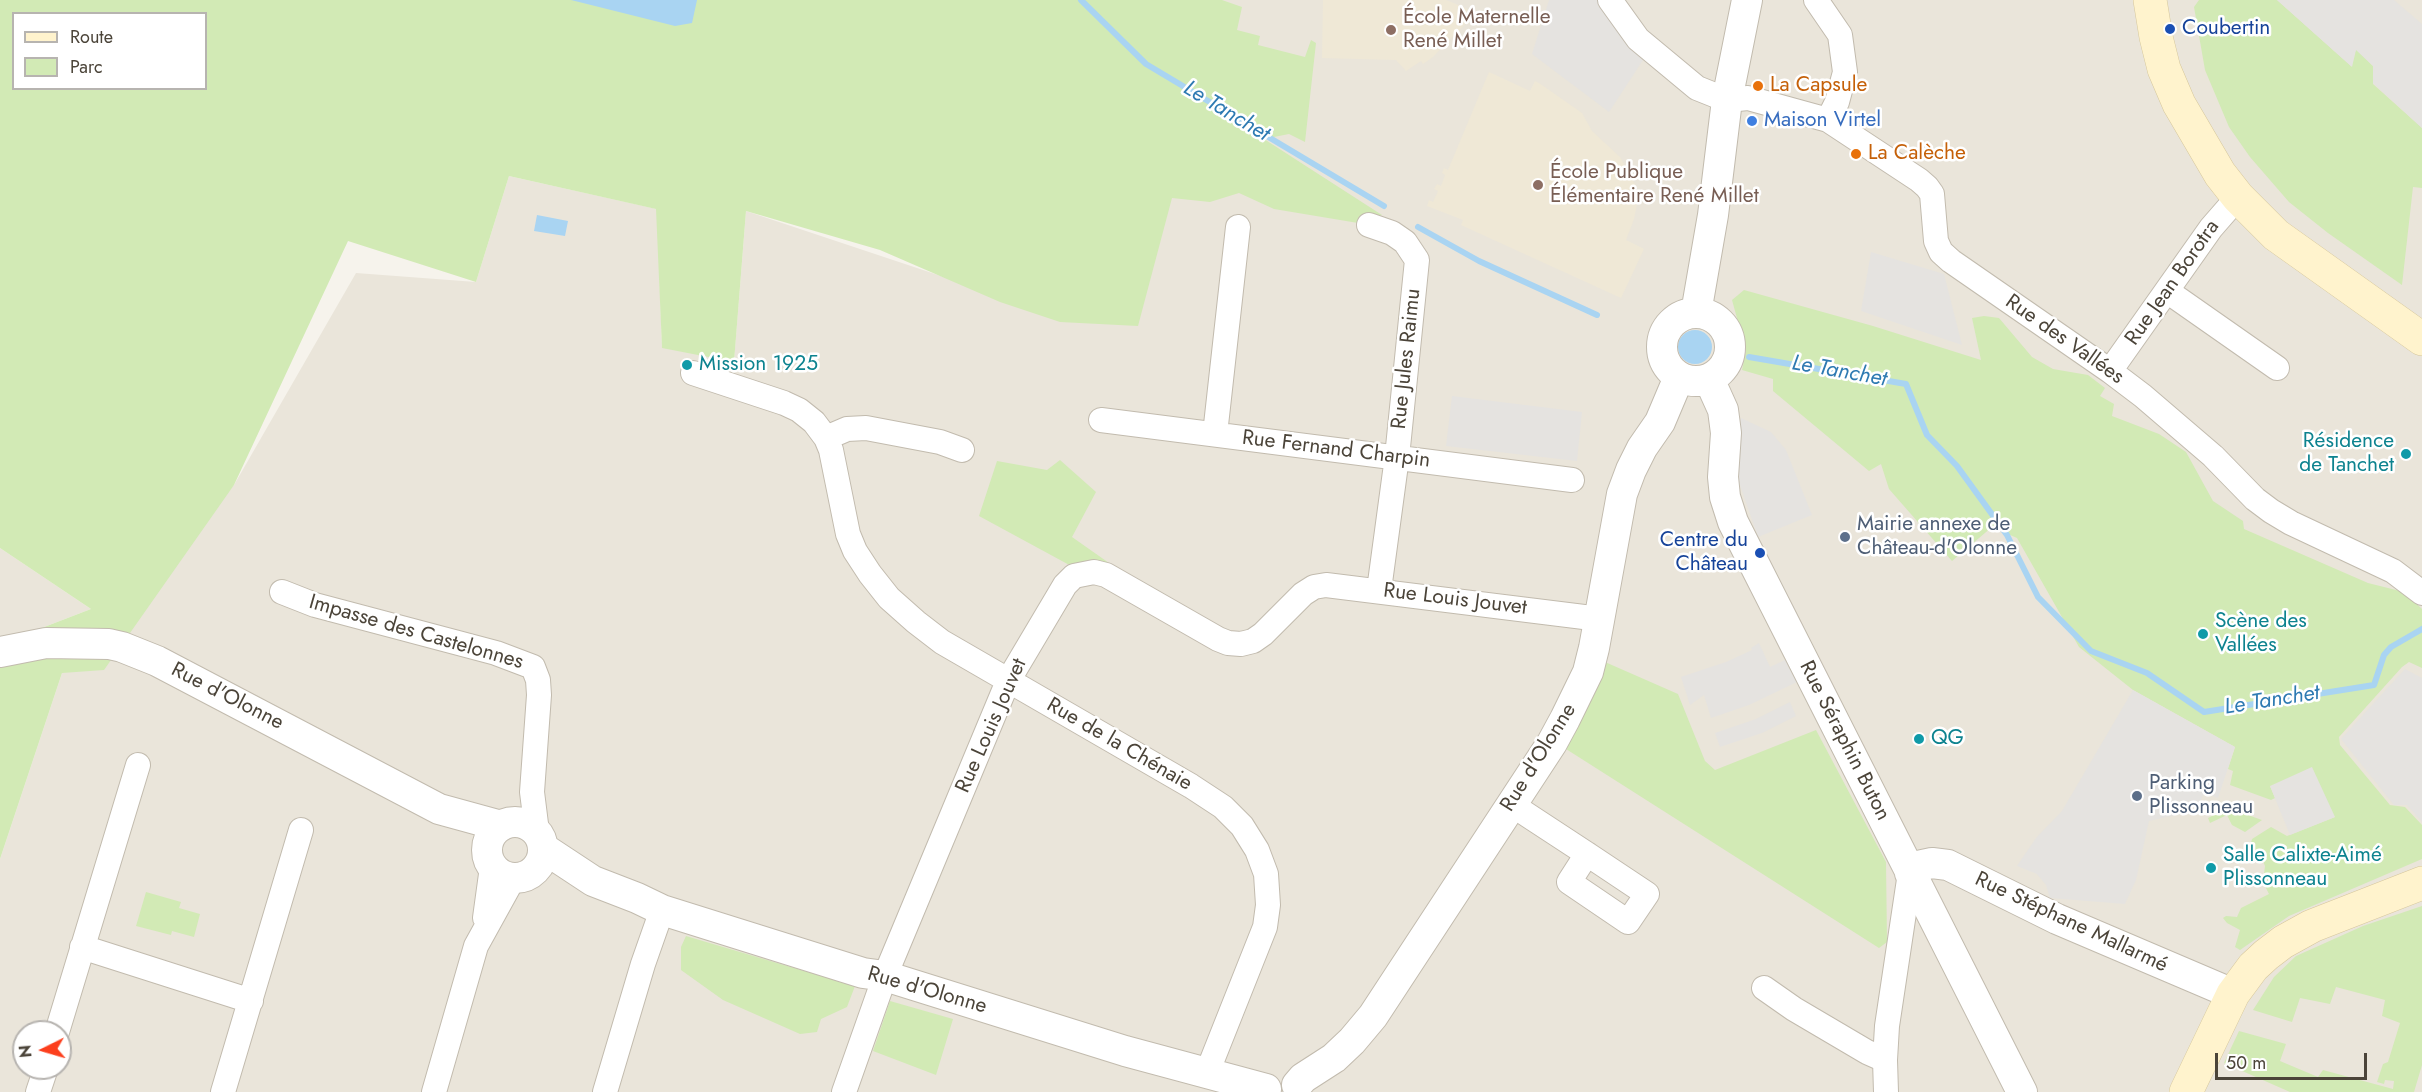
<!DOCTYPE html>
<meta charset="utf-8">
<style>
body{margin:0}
#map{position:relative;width:2422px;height:1092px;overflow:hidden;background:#f6f3ec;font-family:Jost,sans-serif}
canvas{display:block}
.legend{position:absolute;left:12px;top:12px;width:195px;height:78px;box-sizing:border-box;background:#fff;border:2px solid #b7b4b0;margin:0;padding:8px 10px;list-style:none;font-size:18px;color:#4b4439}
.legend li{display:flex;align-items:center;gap:12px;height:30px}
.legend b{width:30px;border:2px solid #b7b4b0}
.north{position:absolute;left:12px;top:1020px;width:60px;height:60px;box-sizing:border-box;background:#fff;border:2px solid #b7b4b0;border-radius:50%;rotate:265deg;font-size:16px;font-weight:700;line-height:24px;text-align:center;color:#4b4439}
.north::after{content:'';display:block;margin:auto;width:21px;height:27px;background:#fc3f1d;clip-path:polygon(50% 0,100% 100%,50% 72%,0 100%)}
.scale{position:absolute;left:2215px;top:1053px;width:152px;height:27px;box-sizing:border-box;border:3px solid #4b4439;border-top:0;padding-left:8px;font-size:18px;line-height:21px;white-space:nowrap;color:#4b4439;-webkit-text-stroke:4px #fff;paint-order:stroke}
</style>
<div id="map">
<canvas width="2422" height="1092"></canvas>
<ul class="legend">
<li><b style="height:8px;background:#fff3cd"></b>Route</li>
<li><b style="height:16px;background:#d2eab5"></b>Parc</li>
</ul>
<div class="north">N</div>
<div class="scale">50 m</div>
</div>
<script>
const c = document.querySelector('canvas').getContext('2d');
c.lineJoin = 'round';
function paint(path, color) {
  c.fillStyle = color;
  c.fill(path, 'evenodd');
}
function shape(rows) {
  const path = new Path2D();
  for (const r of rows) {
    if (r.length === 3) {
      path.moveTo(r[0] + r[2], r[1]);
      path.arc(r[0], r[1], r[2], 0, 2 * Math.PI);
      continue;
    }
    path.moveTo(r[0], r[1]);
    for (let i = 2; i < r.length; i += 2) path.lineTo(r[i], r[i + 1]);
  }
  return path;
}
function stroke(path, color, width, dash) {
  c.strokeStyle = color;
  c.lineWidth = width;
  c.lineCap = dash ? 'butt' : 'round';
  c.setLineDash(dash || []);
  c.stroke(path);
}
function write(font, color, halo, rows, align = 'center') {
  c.font = font + ' Jost,sans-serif';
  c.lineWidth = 5;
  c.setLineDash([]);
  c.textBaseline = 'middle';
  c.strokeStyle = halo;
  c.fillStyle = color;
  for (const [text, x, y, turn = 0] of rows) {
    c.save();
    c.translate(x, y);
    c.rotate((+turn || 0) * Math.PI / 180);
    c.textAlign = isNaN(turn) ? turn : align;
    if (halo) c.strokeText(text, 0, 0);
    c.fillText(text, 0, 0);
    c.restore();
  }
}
const residential = shape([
 [1212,0,2422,0,2422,1092,0,1092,0,859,62,673,234,485,356,273,476,282,509,176,657,209,662,347,734,361,746,211,995,294],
 [24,1032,60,1032,60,1068,24,1068],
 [0,548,91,609,0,644]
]);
const education = shape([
 [1323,0,1446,0,1468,9,1464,16,1470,19,1433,57,1423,64,1421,61,1406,71,1396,60,1322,58],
 [1489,72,1530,91,1535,81,1539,83,1582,113,1592,131,1620,157,1635,184,1638,199,1634,219,1626,240,1644,249,1621,298,1461,225,1463,220,1427,206,1429,200,1433,202,1438,191,1434,189,1437,184,1441,186,1445,175,1442,173,1444,168,1448,170]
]);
const green = shape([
 [0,0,1222,0,1242,7,1237,30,1260,36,1258,45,1305,57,1311,40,1316,43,1305,142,1289,134,1264,139,1382,215,1358,223,1274,209,1239,193,1210,202,1172,198,1138,326,1060,322,1000,302,880,250,746,211,734,362,662,348,656,209,509,176,476,282,348,241,234,485,104,670,62,673,0,859,0,644,91,609,0,548],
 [14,14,206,14,206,88,14,88],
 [2199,0,2277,0,2351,66,2356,49,2373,66,2373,84,2422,128,2422,188,2413,187,2402,285,2328,233,2289,202,2250,157,2229,127,2205,70,2194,7],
 [1744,290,1873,326,1981,360,1972,318,1984,316,1999,318,2032,357,2053,369,2088,375,2105,388,2100,396,2114,404,2112,416,2159,434,2186,452,2213,501,2243,521,2244,529,2368,583,2404,592,2422,609,2422,668,2409,662,2402,667,2339,737,2340,745,2390,805,2405,807,2422,825,2422,859,2289,916,2240,950,2235,947,2240,930,2227,923,2223,918,2226,916,2237,917,2241,908,2269,894,2263,882,2265,866,2262,859,2256,857,2250,847,2252,839,2271,827,2287,836,2335,817,2270,786,2275,798,2271,800,2230,785,2233,771,2228,769,2235,747,2133,690,2079,647,2017,538,1992,527,1952,561,1889,489,1881,464,1869,471,1773,391,1773,379,1742,370,1746,351,1732,300],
 [1060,460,1096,492,1072,537,1109,563,1085,561,1073,567,979,516,997,461,1047,470],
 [1605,662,1678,694,1705,761,1715,770,1816,730,1886,862,1887,942,1879,948,1566,749],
 [2228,808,2262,820,2245,832,2232,825,2227,815,2210,823,2208,818],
 [146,892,181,902,179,908,200,914,194,937,172,931,171,935,136,926],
 [2422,906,2422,1065,2414,1092,2290,1092,2224,1063,2239,1031,2286,1044,2280,1061,2318,1077,2323,1070,2393,1089,2394,1081,2385,1080,2384,1084,2377,1082,2383,1064,2388,1062,2400,1023,2382,1016,2385,1000,2336,987,2330,1004,2300,998,2292,1022,2253,1010,2274,977,2296,956,2363,926],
 [686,936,855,986,847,1007,821,1019,817,1032,800,1034,723,1000,681,970,681,947],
 [890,1001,953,1019,936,1075,873,1051]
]);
const parking = shape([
 [1549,0,1600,0,1645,57,1609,112,1532,54],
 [2277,0,2394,0,2422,24,2422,128,2373,83,2373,66,2356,50,2352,67],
 [1871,252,1944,274,1962,345,1861,311],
 [1452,396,1582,412,1577,461,1446,446],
 [1741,418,1771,432,1786,450,1812,515,1758,537,1733,465],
 [1759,643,1770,667,1785,660,1797,682,1749,705,1711,718,1704,695,1690,705,1681,677,1726,662,1752,650,1751,648],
 [2405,669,2422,678,2422,822,2407,805,2394,805,2341,739],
 [2133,690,2235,747,2218,798,2204,793,2198,807,2185,803,2180,814,2149,821,2136,880,2125,904,2050,898,2046,885,2037,874,2017,866,2036,838,2062,811],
 [1790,702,1796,716,1762,733,1720,747,1715,733,1756,719],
 [2312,767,2335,817,2290,835,2270,786]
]);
const water = shape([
 [571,0,697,0,692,23,675,26],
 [537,215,568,221,565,236,534,231],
 [1695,347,17]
]);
const stream = shape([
 [1081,0,1146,64,1384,206],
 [1418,227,1479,261,1597,315],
 [1749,357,1906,384,1927,435,1957,466,2007,535,2038,597,2091,651,2147,673,2204,712,2374,685,2384,655,2391,647,2422,629]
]);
const minor = shape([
 [1610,0,1638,39,1697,88,1727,100,1748,98,1828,120,1919,180,1927,187,1932,194,1936,241,1941,252,1951,261,2110,371,2143,396,2213,456,2255,499,2271,511,2291,523,2393,571,2422,593],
 [1816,0,1840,35,1845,72,1837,102,1828,120],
 [1369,225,1392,233,1405,242,1417,260,1397,457,1379,590],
 [2167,291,2277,368],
 [2110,371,2211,228,2238,197],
 [693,373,784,403,799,410,814,422,826,438,831,450,848,534,855,551,870,574,889,598,916,622,942,642,1191,786,1223,807,1242,826,1257,850,1266,874,1268,905,1265,927,1207,1073],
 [1101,420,1572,480],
 [1215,434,1238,227],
 [826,438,847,429,866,428,940,442,962,450],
 [282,592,315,605,496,653,533,667,538,680,539,695,532,792,537,832],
 [1511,804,1529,816,1587,854,1647,894,1628,922,1569,882,1587,854],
 [485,918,492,867],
 [82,947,251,1001],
 [1764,988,1794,1009,1867,1052,1885,1060],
 [57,1032,138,765],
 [38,1092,46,1068],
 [223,1092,301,830],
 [434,1092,476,946,513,879],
 [605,1092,643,964,662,910],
 [844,1092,885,976,1008,681,1065,585,1074,576,1094,572,1106,575,1218,639,1228,643,1241,644,1253,641,1263,634,1303,594,1314,587,1326,585,1600,619],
 [1886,1092,1885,1060,1887,1026,1910,873]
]);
const tertiary = shape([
 [1696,313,1713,215,1727,100,1747,0],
 [1696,347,34],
 [1709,379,1723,410,1726,433,1723,477,1725,497,1733,522,2022,1092],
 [0,652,46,643,109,644,122,647,157,661,439,809,501,826],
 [515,850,28],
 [543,848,593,881,637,898,662,910,863,973,885,976,1125,1051,1266,1089],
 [1910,873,1918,866,1932,863,1948,865,2057,919,2233,994],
 [1297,1085,1303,1078,1334,1058,1352,1041,1373,1016,1552,743,1565,719,1588,672,1594,648,1622,494,1631,470,1642,448,1660,422,1679,377]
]);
const secondary = shape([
 [2150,0,2156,37,2164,69,2179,104,2220,174,2238,197,2276,235,2422,339],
 [2186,1092,2233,994,2253,967,2266,955,2283,942,2312,926,2422,883]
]);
const markers = [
 [2170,29,6,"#1a4fb4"],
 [1391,30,6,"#8d6e63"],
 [1758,86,6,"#e8710a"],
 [1752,121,6,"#3f7fe0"],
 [1856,154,6,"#e8710a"],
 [1538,185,6,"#8d6e63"],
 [687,365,6,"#0f9aa8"],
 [2406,454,6,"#0f9aa8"],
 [1845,537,6,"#5c6f8a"],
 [1760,553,6,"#1a4fb4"],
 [2203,634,6,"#0f9aa8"],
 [1919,739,6,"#0f9aa8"],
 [2137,796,6,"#5c6f8a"],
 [2211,868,6,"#0f9aa8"]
];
const educationNames = [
 ["École Maternelle",1403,18],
 ["René Millet",1403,42],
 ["École Publique",1550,173],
 ["Élémentaire René Millet",1550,197]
];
const transitNames = [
 ["Coubertin",2182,29],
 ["Centre du",1748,541,"right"],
 ["Château",1748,565,"right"]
];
const foodNames = [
 ["La Capsule",1770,86],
 ["La Calèche",1868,154]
];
const shopNames = [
 ["Maison Virtel",1764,121]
];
const streetNames = [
 ["Rue Jean Borotra",2173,283,-55],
 ["Rue des Vallées",2064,340,35],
 ["Rue Jules Raimu",1407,359,-84],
 ["Rue Fernand Charpin",1336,450,7],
 ["Rue Louis Jouvet",1455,600,7],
 ["Impasse des Castelonnes",416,633,16],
 ["Rue d'Olonne",227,697,27],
 ["Rue Louis Jouvet",992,726,-66],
 ["Rue Séraphin Buton",1844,741,63],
 ["Rue de la Chénaie",1119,745,30],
 ["Rue d'Olonne",1539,758,-58],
 ["Rue Stéphane Mallarmé",2071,923,25],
 ["Rue d'Olonne",927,991,16]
];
const cultureNames = [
 ["Mission 1925",699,365],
 ["Résidence",2394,442,"right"],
 ["de Tanchet",2394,466,"right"],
 ["Scène des",2215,622],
 ["Vallées",2215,646],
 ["QG",1931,739],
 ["Salle Calixte-Aimé",2223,856],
 ["Plissonneau",2223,880]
];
const serviceNames = [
 ["Mairie annexe de",1857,525],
 ["Château-d'Olonne",1857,549],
 ["Parking",2149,784],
 ["Plissonneau",2149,808]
];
const waterNames = [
 ["Le Tanchet",1226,112,31],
 ["Le Tanchet",1839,372,10],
 ["Le Tanchet",2272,701,-9]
];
paint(residential, '#eae5da');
paint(education, '#efe8d6');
paint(green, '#d2eab5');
paint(parking, '#e5e3e0');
paint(water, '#a9d4f2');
stroke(stream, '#a9d4f2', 6);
stroke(minor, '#c2bbae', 26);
stroke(tertiary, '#c2bbae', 32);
stroke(secondary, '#d6c79b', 34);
stroke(minor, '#fff', 24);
stroke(tertiary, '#fff', 30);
stroke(secondary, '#fff3cd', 33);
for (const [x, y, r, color] of markers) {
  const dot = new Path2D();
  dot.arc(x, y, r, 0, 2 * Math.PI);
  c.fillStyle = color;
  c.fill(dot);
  stroke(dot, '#fff', 2);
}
write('21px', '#785e54', '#fff', educationNames, 'left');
write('21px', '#164399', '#fff', transitNames, 'left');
write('21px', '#c56008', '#fff', foodNames, 'left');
write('21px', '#366cbe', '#fff', shopNames, 'left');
write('21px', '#4b4439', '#fff', streetNames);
write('21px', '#0d838f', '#fff', cultureNames, 'left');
write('21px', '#4e5e75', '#fff', serviceNames, 'left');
write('italic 22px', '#2e7ab2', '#fff', waterNames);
</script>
